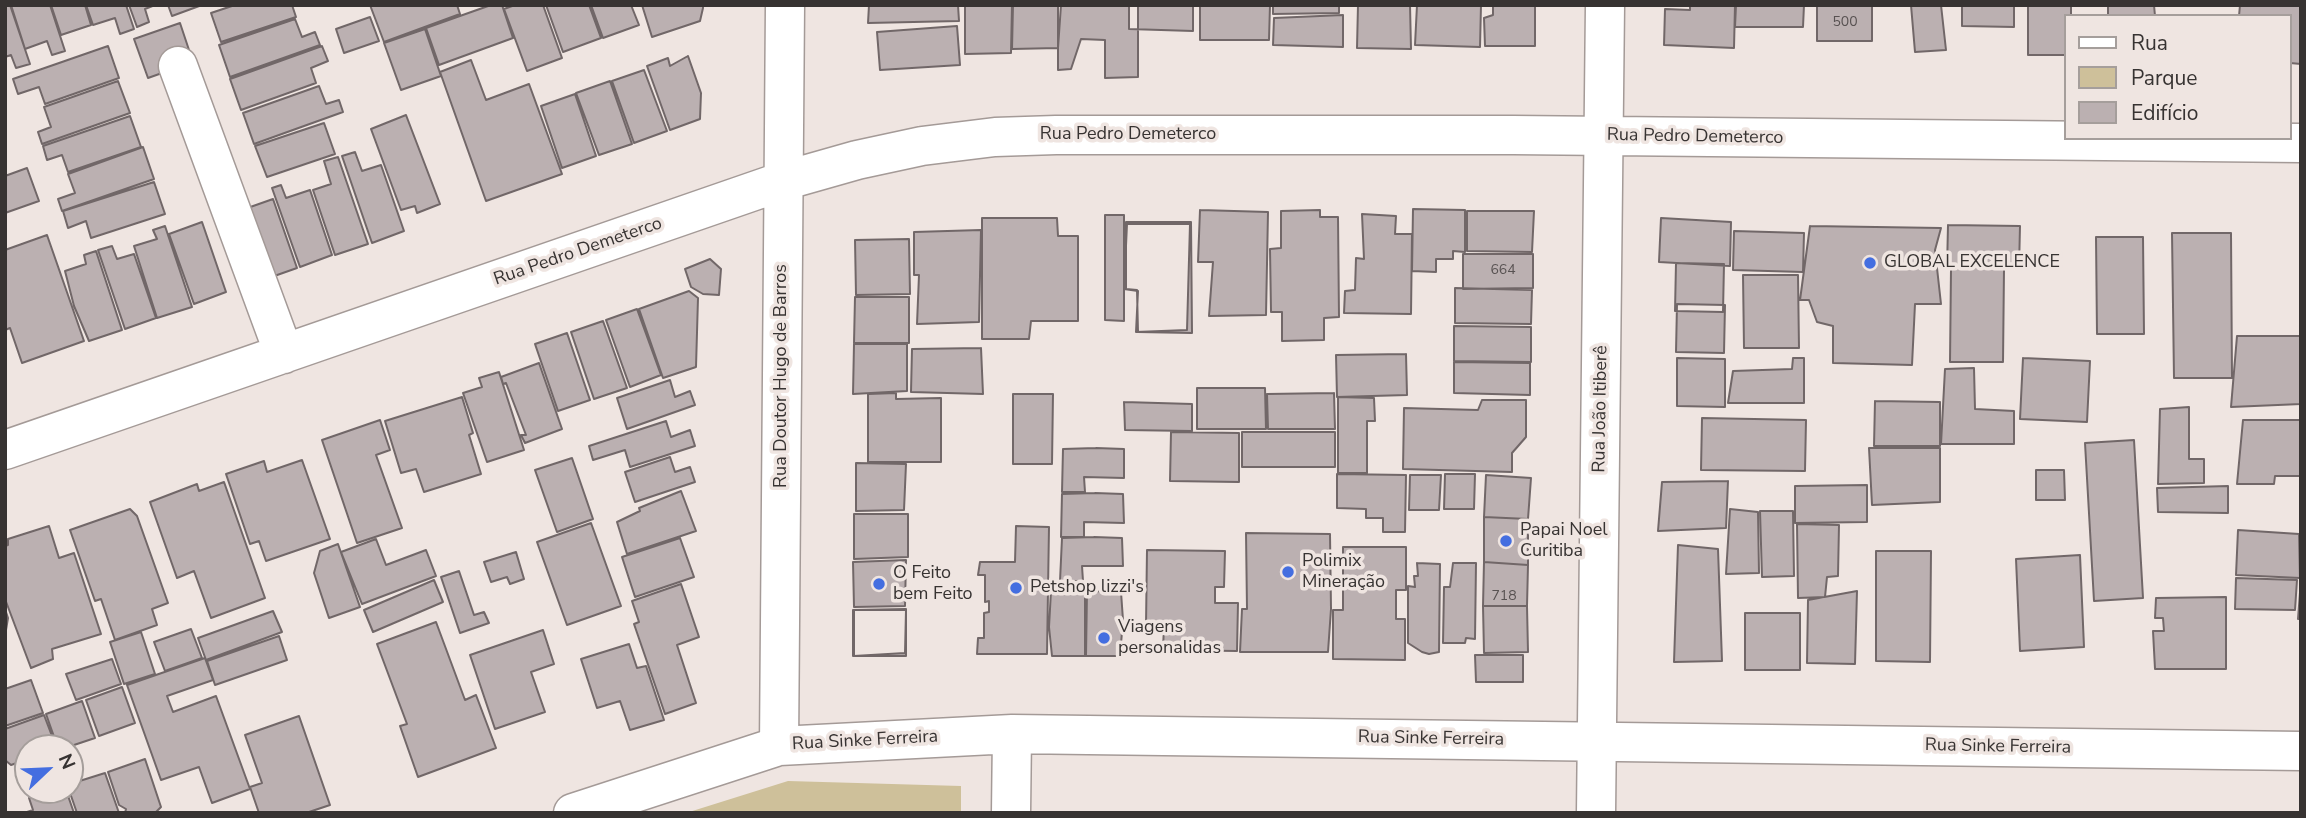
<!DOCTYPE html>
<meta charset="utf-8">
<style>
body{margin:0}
#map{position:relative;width:2306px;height:818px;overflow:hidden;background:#efe5e1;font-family:"Nunito Sans",sans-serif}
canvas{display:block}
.frame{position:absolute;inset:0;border:7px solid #373332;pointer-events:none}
.legend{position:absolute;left:2064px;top:14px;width:228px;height:126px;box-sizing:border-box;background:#efe5e1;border:2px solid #a59e9b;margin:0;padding:9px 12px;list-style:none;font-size:21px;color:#373332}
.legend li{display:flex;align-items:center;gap:14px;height:35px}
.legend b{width:35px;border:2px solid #a59e9b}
.north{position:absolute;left:14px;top:734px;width:70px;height:70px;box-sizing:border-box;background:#efe5e1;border:2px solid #a59e9b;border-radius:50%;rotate:67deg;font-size:19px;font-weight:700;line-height:28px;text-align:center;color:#373332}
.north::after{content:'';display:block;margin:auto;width:24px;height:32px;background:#446ee0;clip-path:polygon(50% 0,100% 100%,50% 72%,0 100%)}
</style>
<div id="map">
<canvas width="2306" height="818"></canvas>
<div class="frame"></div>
<ul class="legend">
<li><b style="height:9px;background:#fff"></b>Rua</li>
<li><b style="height:19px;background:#cec09a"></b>Parque</li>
<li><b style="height:19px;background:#bbb0b1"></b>Edifício</li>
</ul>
<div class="north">N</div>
</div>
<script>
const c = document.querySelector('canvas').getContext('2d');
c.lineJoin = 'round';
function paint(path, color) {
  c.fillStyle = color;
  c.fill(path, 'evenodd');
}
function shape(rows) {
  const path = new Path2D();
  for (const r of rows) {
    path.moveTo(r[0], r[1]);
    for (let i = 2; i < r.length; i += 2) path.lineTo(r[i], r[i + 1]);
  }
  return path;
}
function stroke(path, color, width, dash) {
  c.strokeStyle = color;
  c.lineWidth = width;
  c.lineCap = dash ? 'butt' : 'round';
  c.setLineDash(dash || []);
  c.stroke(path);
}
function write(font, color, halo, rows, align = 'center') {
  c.font = font + ' "Nunito Sans",sans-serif';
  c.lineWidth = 7;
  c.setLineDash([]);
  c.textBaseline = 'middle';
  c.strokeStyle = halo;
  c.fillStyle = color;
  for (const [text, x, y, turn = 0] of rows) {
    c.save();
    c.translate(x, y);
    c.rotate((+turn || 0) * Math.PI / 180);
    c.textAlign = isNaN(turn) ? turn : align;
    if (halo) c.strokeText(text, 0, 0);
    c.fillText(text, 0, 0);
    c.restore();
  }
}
const green = shape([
 [788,781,961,786,961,813,686,813]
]);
const building = shape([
 [5,5,10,5,30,64,16,68,11,55,5,57,5,5],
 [11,5,50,5,65,51,52,55,47,41,25,49,11,5],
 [51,5,85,5,91,25,61,35,51,5],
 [86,5,126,5,134,29,120,34,115,18,93,25,86,5],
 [129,5,155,5,145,9,149,22,137,27,129,5],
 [168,5,202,5,172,16,168,5],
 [235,5,292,5,296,17,221,42,211,13,235,5],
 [370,5,457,5,460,14,384,42,370,5],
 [491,5,502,5,513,38,439,65,426,28,491,5],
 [515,5,543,5,562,58,527,71,504,9,515,5],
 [546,5,589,5,601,38,563,52,546,5],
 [591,5,631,5,639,25,603,38,591,5],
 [642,5,703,5,703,8,700,21,652,37,642,5],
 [869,5,958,5,959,21,868,23,869,5],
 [965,5,1012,5,1011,53,965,54,965,5],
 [1013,5,1061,5,1058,48,1012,49,1013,5],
 [1058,5,1138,5,1138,77,1105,78,1105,40,1081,39,1071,69,1058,70,1058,5],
 [1129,5,1193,5,1193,31,1129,29,1129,5],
 [1200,5,1270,5,1269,40,1200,40,1200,5],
 [1273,5,1339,5,1339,13,1273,14,1273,5],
 [1358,5,1410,5,1411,49,1357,48,1358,5],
 [1417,5,1481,5,1480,47,1415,45,1417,5],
 [1493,5,1535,5,1535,46,1485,46,1484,18,1493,15,1493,5],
 [1690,5,1735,5,1734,48,1664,45,1665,9,1690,10,1690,5],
 [1736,5,1804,5,1803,27,1735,27,1736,5],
 [1817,5,1872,5,1872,41,1817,41,1817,5],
 [1911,5,1941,5,1946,50,1915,52,1911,5],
 [1962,5,2014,5,2014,27,1962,26,1962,5],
 [2028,5,2071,5,2071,16,2066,16,2066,55,2028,55,2028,5],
 [2108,5,2154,5,2155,16,2108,16,2108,5],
 [2240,5,2301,5,2301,64,2290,63,2290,16,2239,16,2240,5],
 [1343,15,1343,47,1273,45,1274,18,1343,15],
 [370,17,379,41,344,53,336,29,370,17],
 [295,19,302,37,315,32,320,45,230,77,219,45,295,19],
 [180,23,193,62,148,78,134,39,180,23],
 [957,26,960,65,880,70,877,32,957,26],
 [425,29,441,76,401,90,384,43,425,29],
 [108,46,119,78,45,104,39,87,18,94,13,79,108,46],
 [322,46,328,61,311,68,316,83,241,110,230,79,322,46],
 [688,56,701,93,700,119,670,130,647,66,668,58,670,66,688,56],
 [471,60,486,100,529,84,562,174,486,201,440,72,471,60],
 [644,70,667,131,634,143,612,81,644,70],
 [118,81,130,113,42,144,38,132,51,127,44,107,118,81],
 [610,81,632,144,599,155,576,93,610,81],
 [319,86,326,104,339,100,343,112,254,144,243,113,319,86],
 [575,94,596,156,562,168,541,106,575,94],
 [406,115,440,204,417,213,415,206,401,210,371,129,406,115],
 [130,116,141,147,68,172,62,155,47,160,43,146,130,116],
 [324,123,335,154,267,177,255,146,324,123],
 [143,147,154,179,62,211,58,199,75,193,68,174,143,147],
 [355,152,362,171,381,165,404,231,372,243,342,156,355,152],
 [338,157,368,244,335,255,313,190,331,184,324,161,338,157],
 [27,168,39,201,5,213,5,176,27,168],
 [154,182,165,214,91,238,86,221,68,228,63,211,154,182],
 [281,185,286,198,310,190,332,255,300,267,272,188,281,185],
 [273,199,297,268,263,280,239,211,273,199],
 [1413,209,1465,210,1465,252,1453,251,1453,259,1436,259,1436,272,1412,271,1413,209],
 [1200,210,1268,212,1266,315,1209,316,1213,262,1198,262,1200,210],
 [1320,210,1320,217,1338,217,1339,317,1324,318,1324,340,1282,341,1282,312,1271,312,1270,249,1281,248,1281,211,1320,210],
 [1467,211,1534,211,1532,252,1467,251,1467,211],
 [1362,214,1396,216,1395,234,1412,234,1411,314,1344,313,1345,291,1355,290,1356,258,1364,259,1362,214],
 [1105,215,1124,215,1124,321,1105,320,1105,215],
 [982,218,1057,218,1058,236,1078,236,1078,321,1031,321,1029,339,982,339,982,218],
 [1661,218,1731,222,1730,266,1659,262,1661,218],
 [202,222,226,292,194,304,169,234,202,222],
 [1126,222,1191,222,1192,333,1138,332,1137,290,1126,289,1126,222],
 [1127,224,1190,224,1187,330,1136,332,1138,291,1124,289,1127,224],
 [1948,225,2020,226,2019,269,2004,269,2003,362,1950,362,1951,269,1947,269,1948,225],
 [165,226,192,307,157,318,134,246,157,239,153,230,165,226],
 [1810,226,1941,228,1935,250,1941,304,1915,304,1912,365,1833,363,1833,326,1817,322,1809,300,1800,300,1810,226],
 [981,230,979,322,917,324,919,275,914,275,914,232,981,230],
 [1734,231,1804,233,1803,272,1733,270,1734,231],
 [2172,233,2231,233,2232,378,2174,378,2172,233],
 [47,235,84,341,22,363,10,328,5,330,5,250,47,235],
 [2096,237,2143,237,2144,334,2097,334,2096,237],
 [909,239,910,294,856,295,855,240,909,239],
 [112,246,117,259,134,254,156,318,125,329,98,250,112,246],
 [96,251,122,330,89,341,74,306,65,271,86,264,84,255,96,251],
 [1463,254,1533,254,1533,288,1463,289,1463,254],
 [710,259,721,269,719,295,703,294,691,287,685,269,710,259],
 [1676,263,1724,264,1723,312,1675,311,1676,263],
 [1743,275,1798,275,1799,348,1744,348,1743,275],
 [1455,288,1532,290,1531,324,1455,323,1455,288],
 [689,291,698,298,696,367,663,378,639,309,689,291],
 [855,297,909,297,909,343,854,343,855,297],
 [1677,304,1725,305,1724,353,1676,352,1677,304],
 [637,309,661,375,630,387,606,320,637,309],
 [603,321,627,388,594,399,571,332,603,321],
 [1454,326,1531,327,1531,362,1454,361,1454,326],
 [567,333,590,400,558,411,535,344,567,333],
 [2237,336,2301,336,2301,404,2231,407,2237,336],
 [854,344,907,344,907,391,853,394,854,344],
 [981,348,983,394,911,392,912,349,981,348],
 [1406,354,1407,395,1337,397,1336,355,1406,354],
 [1677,358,1725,359,1725,407,1677,406,1677,358],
 [1793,358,1804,358,1804,403,1728,403,1733,371,1792,369,1793,358],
 [2023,358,2090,361,2087,422,2020,419,2023,358],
 [1454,362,1530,363,1530,395,1454,393,1454,362],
 [539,363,562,429,525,443,521,435,526,435,506,383,503,384,501,377,539,363],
 [1974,368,1975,409,2014,411,2014,444,1941,444,1945,369,1974,368],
 [499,372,524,450,487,462,463,393,482,387,479,378,499,372],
 [670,380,675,397,690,391,695,405,627,429,617,398,670,380],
 [1197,388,1265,388,1266,429,1197,429,1197,388],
 [896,393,896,399,941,398,941,462,868,462,868,394,896,393],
 [1334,393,1335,429,1268,429,1267,394,1334,393],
 [1013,394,1053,394,1052,464,1013,464,1013,394],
 [462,397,473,433,469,435,481,474,424,492,416,469,401,473,385,421,462,397],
 [1338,397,1374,398,1375,421,1367,421,1367,473,1338,473,1338,397],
 [1482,400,1526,400,1526,437,1512,453,1512,472,1403,469,1404,408,1478,410,1482,400],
 [1875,401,1940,402,1940,446,1874,446,1875,401],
 [1124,402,1192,404,1192,431,1125,430,1124,402],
 [2189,407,2189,459,2204,459,2204,483,2158,484,2160,409,2189,407],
 [1702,418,1806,420,1805,471,1701,470,1702,418],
 [380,420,390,450,376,455,402,528,357,543,322,440,380,420],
 [2243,420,2301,420,2301,476,2275,476,2274,484,2237,484,2243,420],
 [666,421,671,437,690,430,695,446,630,467,625,450,593,460,589,446,666,421],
 [1171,432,1239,433,1239,482,1170,481,1171,432],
 [1242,432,1335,432,1335,467,1242,467,1242,432],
 [2134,440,2143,598,2094,601,2085,443,2134,440],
 [1096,448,1124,449,1124,478,1084,477,1085,492,1062,492,1063,449,1096,448],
 [1869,448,1940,448,1940,502,1872,505,1869,448],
 [670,457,675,472,690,467,695,482,635,502,625,472,670,457],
 [572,458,593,519,557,532,535,470,572,458],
 [302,460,330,539,266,561,259,541,250,544,226,474,264,461,267,472,302,460],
 [856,463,906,464,904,510,856,511,856,463],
 [2036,470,2064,470,2065,500,2036,500,2036,470],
 [1337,474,1406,475,1405,532,1383,532,1383,518,1366,518,1366,509,1337,508,1337,474],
 [1445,474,1475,474,1474,509,1444,509,1445,474],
 [1410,475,1441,475,1439,510,1409,510,1410,475],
 [1486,475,1531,478,1528,519,1484,517,1486,475],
 [1728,481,1726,528,1658,531,1662,482,1728,481],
 [224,482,265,598,211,618,194,571,177,578,150,502,197,484,199,491,224,482],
 [1867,485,1867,522,1795,523,1795,486,1867,485],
 [2228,486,2228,513,2158,512,2157,488,2228,486],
 [681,491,696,531,627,554,617,522,640,511,639,508,681,491],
 [1095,493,1123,494,1124,523,1084,522,1084,537,1061,537,1062,494,1095,493],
 [130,509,137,516,168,603,152,609,157,625,115,640,101,599,95,601,70,530,130,509],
 [1730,509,1758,512,1759,573,1726,574,1730,509],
 [1760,511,1793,511,1794,576,1762,577,1760,511],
 [854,514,908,514,908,557,854,559,854,514],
 [1484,517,1528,519,1528,565,1484,562,1484,517],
 [591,523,621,606,567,625,537,542,591,523],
 [1797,524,1839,525,1838,576,1827,577,1825,597,1798,598,1797,524],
 [49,526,59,558,74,553,101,634,52,649,53,659,31,668,5,599,5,546,8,545,8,539,49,526],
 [1016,526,1049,527,1047,654,977,654,978,638,984,638,984,613,989,612,989,601,985,602,985,575,978,575,980,562,1015,562,1016,526],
 [2238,530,2299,534,2300,578,2236,575,2238,530],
 [1246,533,1330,534,1331,609,1328,652,1240,652,1242,609,1247,609,1246,533],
 [1094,537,1122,538,1123,566,1082,566,1083,581,1060,581,1062,538,1094,537],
 [680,538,694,577,635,597,622,557,680,538],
 [376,539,386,565,426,550,436,576,362,604,341,552,376,539],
 [338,544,360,607,329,618,314,573,320,551,338,544],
 [1678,545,1718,549,1722,661,1674,662,1678,545],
 [1343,547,1406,547,1406,590,1396,590,1396,619,1405,619,1405,660,1333,659,1333,610,1343,610,1343,547],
 [1147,550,1225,551,1224,587,1215,587,1215,603,1238,603,1237,651,1163,650,1164,625,1146,625,1147,550],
 [1876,551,1931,551,1930,662,1876,661,1876,551],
 [516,552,524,579,510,584,507,577,491,582,484,562,516,552],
 [2080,555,2084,647,2020,651,2016,559,2080,555],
 [906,560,905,606,854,607,853,562,906,560],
 [1484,562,1528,565,1527,606,1483,606,1484,562],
 [1417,563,1440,564,1439,652,1429,654,1422,652,1408,643,1408,586,1415,587,1414,576,1418,576,1417,563],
 [1453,563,1476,563,1475,639,1466,638,1465,643,1443,643,1444,587,1450,587,1453,563],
 [459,571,474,615,484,612,489,623,460,633,441,577,459,571],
 [2236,578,2297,580,2295,610,2235,609,2236,578],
 [2301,579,2301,619,2298,619,2301,579],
 [434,580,443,602,373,632,364,610,434,580],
 [681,584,699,637,677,645,696,703,665,714,634,624,639,622,632,601,681,584],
 [1051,591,1085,591,1085,656,1052,656,1049,627,1051,591],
 [1087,591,1121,592,1123,620,1120,656,1086,656,1087,591],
 [1857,591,1855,664,1807,663,1808,600,1857,591],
 [2226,597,2226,669,2155,669,2153,631,2164,631,2163,618,2155,618,2156,598,2226,597],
 [1483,606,1527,606,1528,652,1484,653,1483,606],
 [5,609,8,618,5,636,5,609],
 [906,609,906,656,853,656,853,610,906,609],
 [854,610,906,610,905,653,854,656,854,610],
 [273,611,282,632,206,660,198,638,273,611],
 [1745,613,1800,613,1800,670,1745,670,1745,613],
 [436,622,465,700,476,695,496,748,418,777,400,726,407,724,377,644,436,622],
 [191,629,202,658,165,671,154,642,191,629],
 [543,630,554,664,531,672,545,712,495,729,470,655,543,630],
 [141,632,155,674,124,684,110,642,141,632],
 [279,636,287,660,215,685,207,661,279,636],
 [629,644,637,668,646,666,664,720,630,730,620,701,597,708,581,659,629,644],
 [1475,655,1523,655,1523,682,1476,682,1475,655],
 [205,658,213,680,167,696,173,712,216,696,250,789,212,803,199,767,161,780,127,685,205,658],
 [112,659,121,684,76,700,66,674,112,659],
 [31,680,43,713,5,726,5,689,31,680],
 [122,687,135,723,99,736,86,700,122,687],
 [82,701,95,738,65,748,58,748,46,714,82,701],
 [44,715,55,744,43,748,28,748,28,759,11,765,5,760,5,729,44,715],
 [299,716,330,805,306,813,259,813,250,787,262,783,245,735,299,716],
 [145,759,161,807,155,813,125,813,126,809,119,805,108,772,145,759],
 [105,773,119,813,77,813,69,790,70,784,105,773],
 [53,790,66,790,74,813,24,813,33,810,29,798,53,790]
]);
const minor = shape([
 [178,66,284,354],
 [5,450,783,181,857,160,922,146,995,137,1056,135,1513,135,2301,143],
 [779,746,785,5],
 [573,813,779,746,1012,734,2301,751],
 [1011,813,1012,734],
 [1596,813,1605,5]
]);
const markers = [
 [1870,263,7,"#446ee0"],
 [1506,541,7,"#446ee0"],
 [1288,572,7,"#446ee0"],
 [879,584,7,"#446ee0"],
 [1016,588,7,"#446ee0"],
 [1104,638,7,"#446ee0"]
];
const numberNames = [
 ["500",1845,23],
 ["664",1503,271],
 ["718",1504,597]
];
const streetNames = [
 ["Rua Pedro Demeterco",1128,135],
 ["Rua Pedro Demeterco",1695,137,1],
 ["Rua Pedro Demeterco",578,252,-19],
 ["Rua Doutor Hugo de Barros",782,376,-90],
 ["Rua João Itiberê",1601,409,-89],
 ["Rua Sinke Ferreira",1431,739,1],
 ["Rua Sinke Ferreira",865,741,-3],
 ["Rua Sinke Ferreira",1998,747,1]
];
const poiNames = [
 ["GLOBAL EXCELENCE",1884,263],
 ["Papai Noel",1520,531],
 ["Curitiba",1520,552],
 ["Polimix",1302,562],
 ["Mineração",1302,583],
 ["O Feito",893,574],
 ["bem Feito",893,595],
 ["Petshop lizzi's",1030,588],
 ["Viagens",1118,628],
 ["personalidas",1118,649]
];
paint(green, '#cec09a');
paint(building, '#bbb0b1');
stroke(building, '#716768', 2);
stroke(minor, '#a49a97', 41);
stroke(minor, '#fff', 38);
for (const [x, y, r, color] of markers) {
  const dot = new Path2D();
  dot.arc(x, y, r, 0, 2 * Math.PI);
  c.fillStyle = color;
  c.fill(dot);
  stroke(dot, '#efe5e1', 2.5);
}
write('14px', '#585252', null, numberNames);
write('18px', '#373332', '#efe5e1', streetNames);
write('18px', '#373332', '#efe5e1', poiNames, 'left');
</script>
